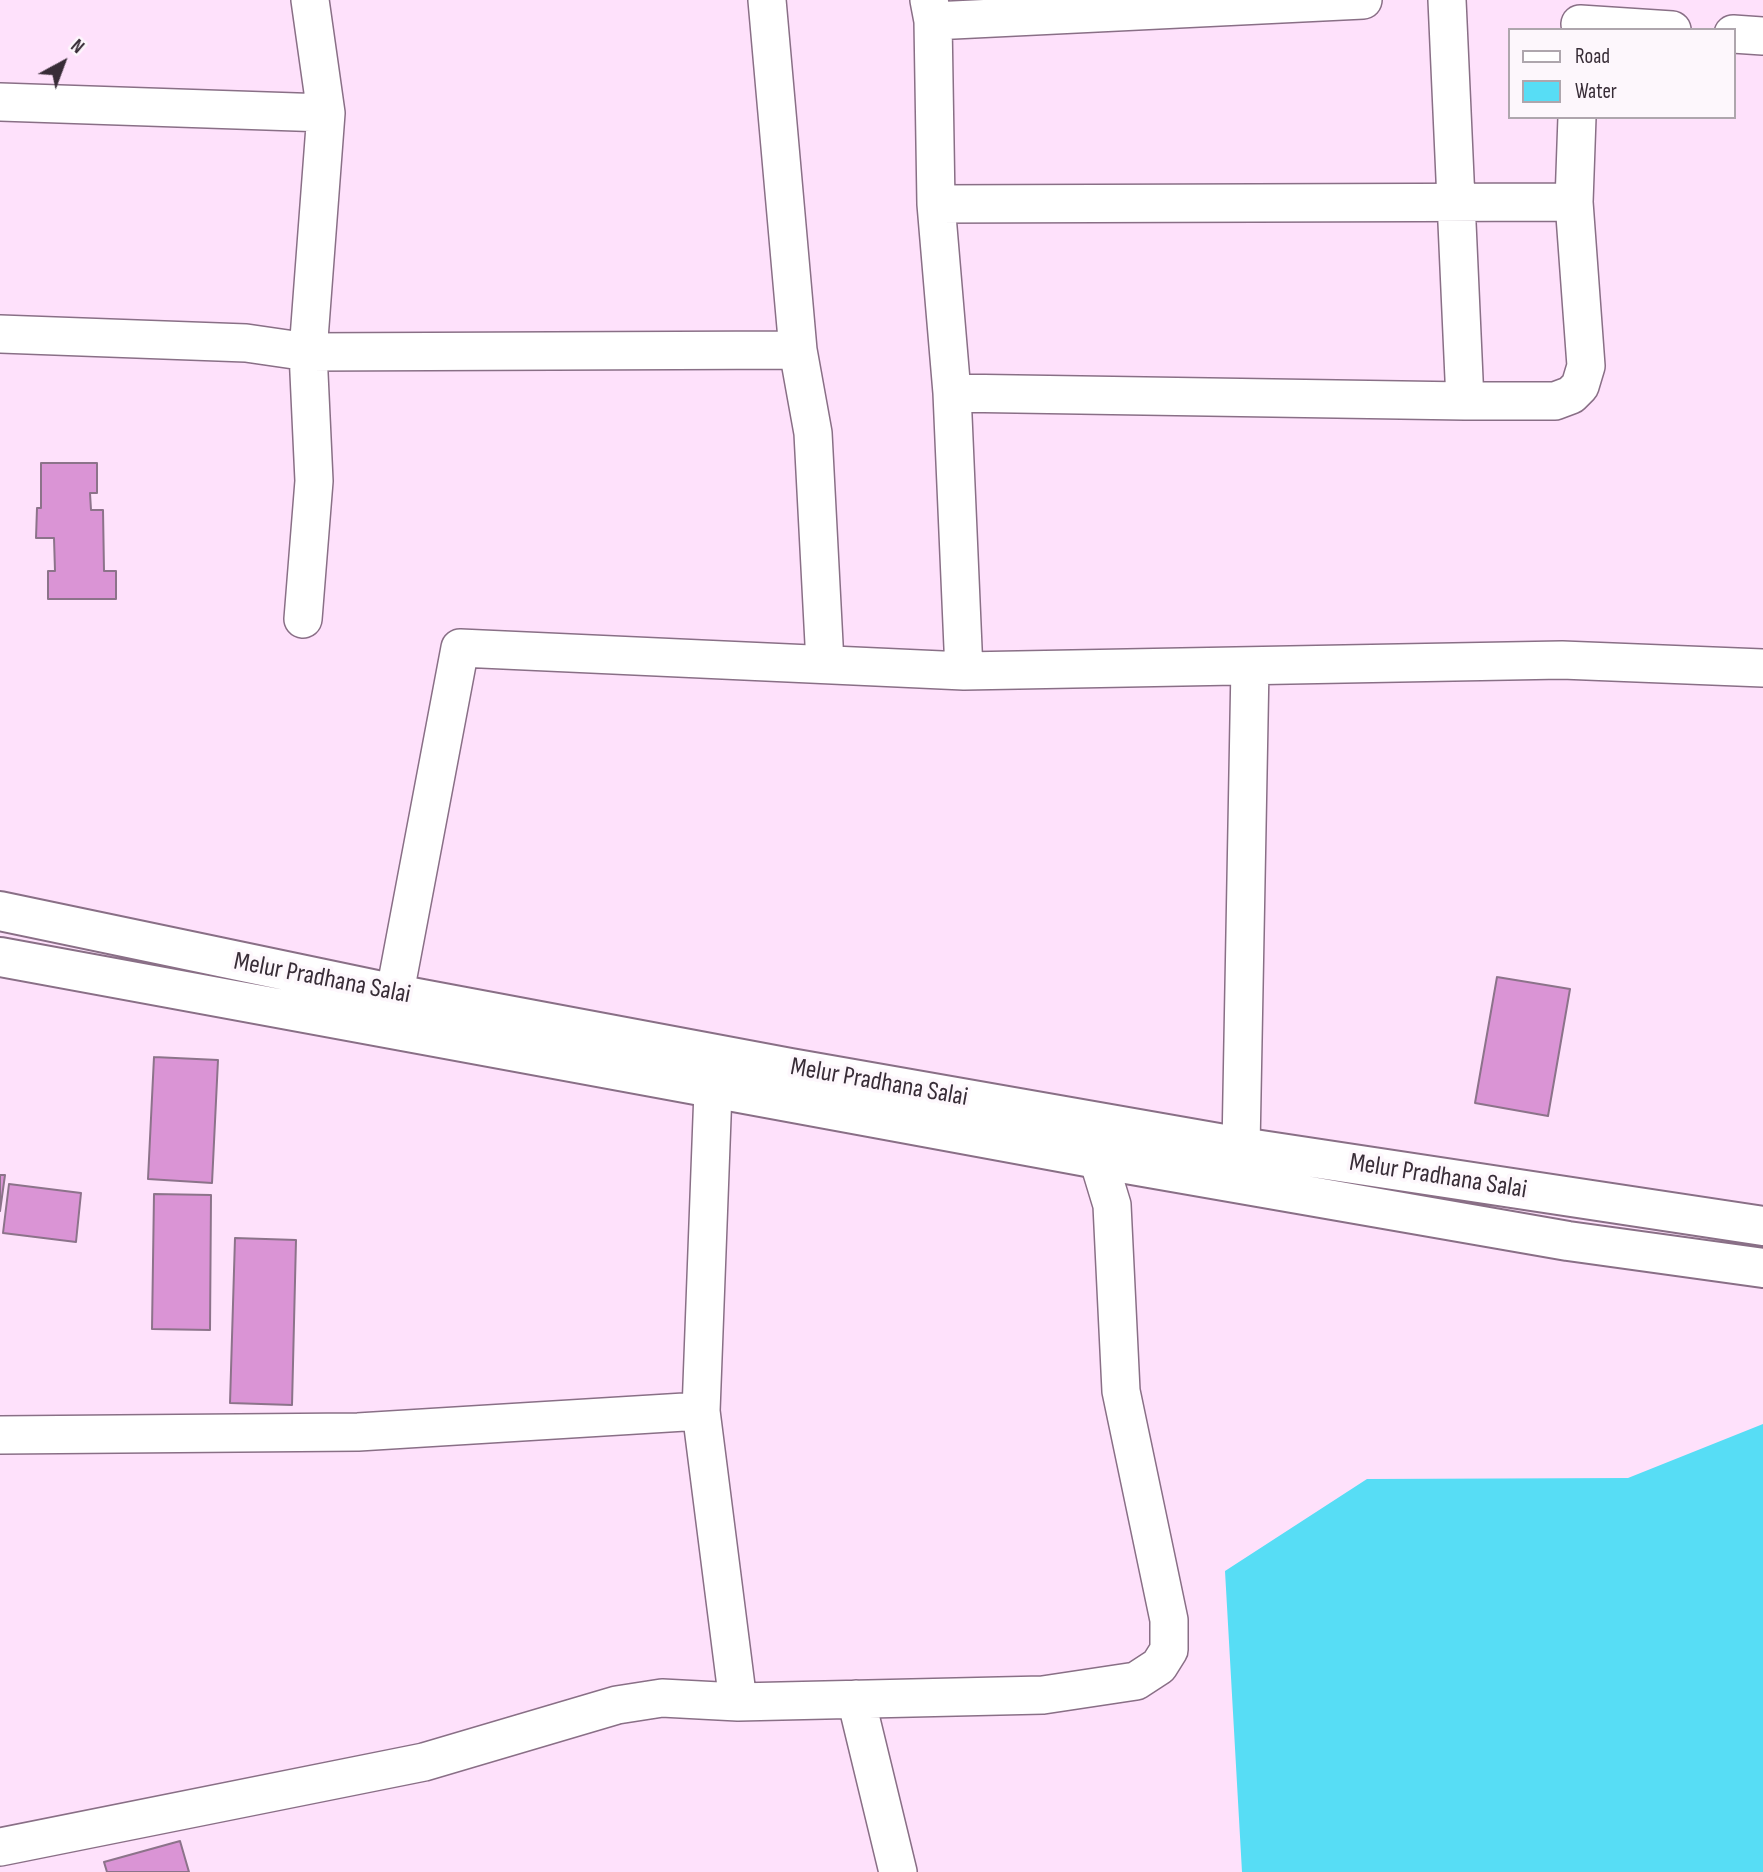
<!DOCTYPE html>
<style>
body{margin:0}
#map{position:relative;width:1763px;height:1872px;overflow:hidden;background:#fee1fb;font-family:"Sofia Sans Condensed",sans-serif}
canvas{display:block}
.legend{position:absolute;left:1508px;top:28px;width:228px;height:91px;box-sizing:border-box;background:#fdf7fc;border:2px solid #aea6ad;margin:0;padding:9px 12px;list-style:none;font-size:21px;color:#382d37}
.legend li{display:flex;align-items:center;gap:14px;height:35px}
.legend b{width:35px;border:2px solid #aea6ad}
.north{position:absolute;left:28px;top:28px;width:70px;height:70px;-webkit-text-stroke:5px #fdf7fc;paint-order:stroke;rotate:41deg;font-size:19px;font-weight:700;line-height:28px;text-align:center;color:#382d37}
.north::after{content:'';display:block;margin:auto;width:24px;height:32px;background:#382d37;clip-path:polygon(50% 0,100% 100%,50% 72%,0 100%)}
</style>
<div id="map">
<canvas width="1763" height="1872"></canvas>
<ul class="legend">
<li><b style="height:9px;background:#fff"></b>Road</li>
<li><b style="height:19px;background:#57ddf5"></b>Water</li>
</ul>
<div class="north">N</div>
</div>
<script>
const c = document.querySelector('canvas').getContext('2d');
c.lineJoin = 'round';
function paint(path, color) {
  c.fillStyle = color;
  c.fill(path, 'evenodd');
}
function shape(rows) {
  const path = new Path2D();
  for (const r of rows) {
    path.moveTo(r[0], r[1]);
    for (let i = 2; i < r.length; i += 2) path.lineTo(r[i], r[i + 1]);
  }
  return path;
}
function stroke(path, color, width, dash) {
  c.strokeStyle = color;
  c.lineWidth = width;
  c.lineCap = dash ? 'butt' : 'round';
  c.setLineDash(dash || []);
  c.stroke(path);
}
function write(font, color, halo, rows, align = 'center') {
  c.font = font + ' "Sofia Sans Condensed",sans-serif';
  c.lineWidth = 7;
  c.setLineDash([]);
  c.textBaseline = 'middle';
  c.strokeStyle = halo;
  c.fillStyle = color;
  for (const [text, x, y, turn = 0] of rows) {
    c.save();
    c.translate(x, y);
    c.rotate((+turn || 0) * Math.PI / 180);
    c.textAlign = isNaN(turn) ? turn : align;
    if (halo) c.strokeText(text, 0, 0);
    c.fillText(text, 0, 0);
    c.restore();
  }
}
const water = shape([
 [1763,1424,1763,1872,1242,1872,1225,1571,1367,1479,1628,1478]
]);
const building = shape([
 [41,463,97,463,97,493,90,493,91,510,103,510,104,571,116,571,116,599,48,599,48,571,55,571,54,538,36,538,37,508,41,508,41,463],
 [1497,977,1570,989,1548,1116,1475,1103,1497,977],
 [154,1057,218,1060,212,1183,148,1179,154,1057],
 [0,1175,5,1175,0,1211,0,1175],
 [9,1184,81,1193,76,1242,3,1233,9,1184],
 [154,1194,211,1195,210,1330,152,1329,154,1194],
 [235,1238,296,1240,292,1405,230,1403,235,1238],
 [180,1841,189,1872,107,1872,104,1862,180,1841]
]);
const minor = shape([
 [767,0,798,350,813,433,825,663],
 [1447,0,1465,401],
 [933,21,1363,0],
 [1580,24,1672,30],
 [1733,34,1763,36],
 [0,102,326,113,310,0],
 [936,204,1574,202],
 [0,334,246,343,308,352,798,350],
 [952,393,1465,401,1555,401,1571,395,1580,386,1586,366,1574,202,1577,117],
 [303,619,314,481,308,352,326,113],
 [964,671,1562,660,1763,668],
 [389,1024,460,648,964,671,952,393,936,204,933,21,929,0],
 [1241,1147,1250,666],
 [701,1411,713,1091],
 [0,1435,358,1432,701,1411,738,1702,1043,1695,1136,1681,1159,1666,1169,1650,1169,1620,1121,1391,1112,1205,1098,1159],
 [856,1699,898,1872],
 [0,1847,424,1762,617,1705,662,1698,738,1702]
]);
const primary = shape([
 [0,911,396,994,790,1068,1241,1147,1763,1226],
 [0,957,1098,1159,1568,1241,1763,1268]
]);
const streetNames = [
 ["Melur Pradhana Salai",322,979,11],
 ["Melur Pradhana Salai",879,1083,10],
 ["Melur Pradhana Salai",1438,1177,9]
];
paint(water, '#57ddf5');
paint(building, '#da94d5');
stroke(building, '#8c738a', 2);
stroke(minor, '#896f86', 40);
stroke(primary, '#896f86', 42);
stroke(minor, '#fff', 37);
stroke(primary, '#fff', 38);
write('26px', '#382d37', '#fdf7fc', streetNames);
</script>
